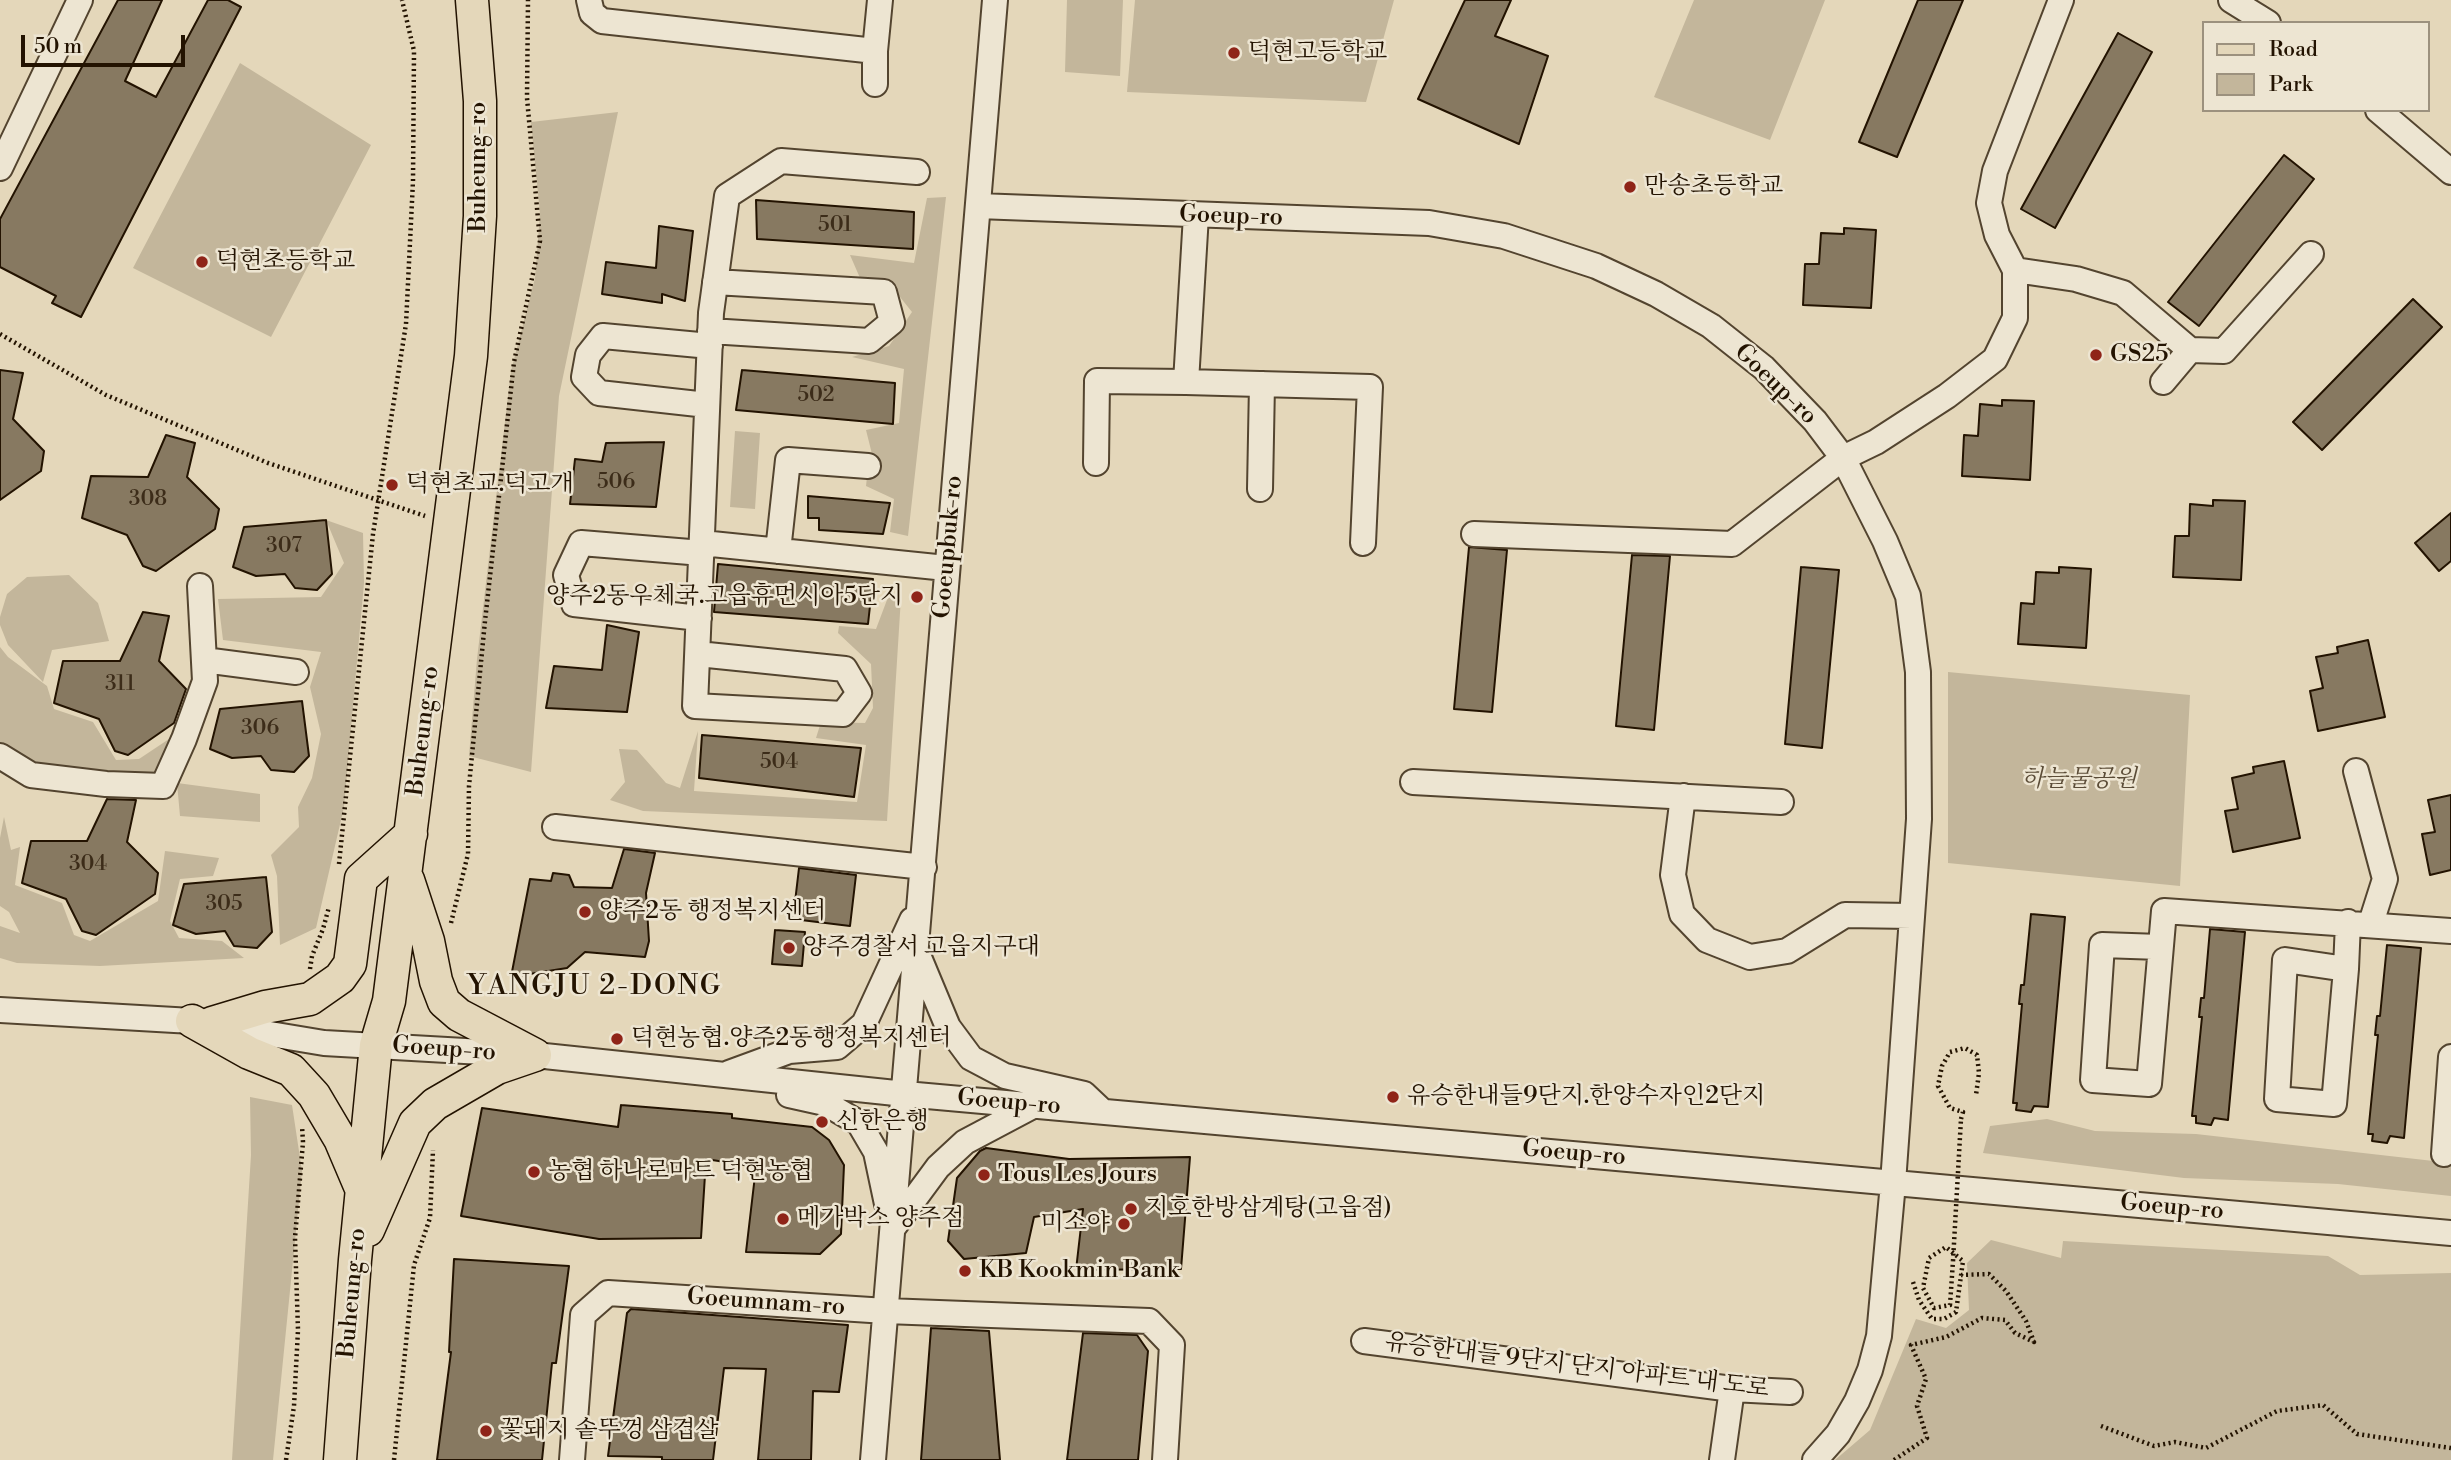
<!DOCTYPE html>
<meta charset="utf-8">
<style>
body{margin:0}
#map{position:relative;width:2451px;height:1460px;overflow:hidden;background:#e4d7ba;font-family:"Libre Bodoni",serif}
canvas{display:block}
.legend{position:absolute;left:2202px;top:21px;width:228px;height:91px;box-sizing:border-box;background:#ede5d2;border:2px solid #9c917e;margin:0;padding:9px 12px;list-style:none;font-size:21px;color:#231301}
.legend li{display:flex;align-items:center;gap:14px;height:35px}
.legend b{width:35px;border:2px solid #9c917e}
.scale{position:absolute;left:21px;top:35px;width:164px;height:32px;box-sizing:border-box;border:4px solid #231301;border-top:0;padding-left:9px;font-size:21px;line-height:24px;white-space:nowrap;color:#231301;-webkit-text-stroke:5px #ede5d2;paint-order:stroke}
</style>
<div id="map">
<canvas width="2451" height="1460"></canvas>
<ul class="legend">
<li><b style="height:9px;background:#e4d7ba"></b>Road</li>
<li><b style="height:19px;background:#c3b69b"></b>Park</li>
</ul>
<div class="scale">50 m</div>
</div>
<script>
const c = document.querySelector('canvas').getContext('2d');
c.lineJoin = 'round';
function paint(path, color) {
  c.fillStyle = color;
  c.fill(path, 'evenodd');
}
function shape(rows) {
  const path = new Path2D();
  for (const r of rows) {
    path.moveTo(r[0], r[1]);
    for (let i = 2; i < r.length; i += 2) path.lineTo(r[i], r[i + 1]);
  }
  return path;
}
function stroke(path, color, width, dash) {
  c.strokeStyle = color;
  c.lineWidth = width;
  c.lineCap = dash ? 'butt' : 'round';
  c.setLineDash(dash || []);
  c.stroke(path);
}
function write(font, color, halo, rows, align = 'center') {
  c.font = font + ' "Libre Bodoni","Noto Serif KR",serif';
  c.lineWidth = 5;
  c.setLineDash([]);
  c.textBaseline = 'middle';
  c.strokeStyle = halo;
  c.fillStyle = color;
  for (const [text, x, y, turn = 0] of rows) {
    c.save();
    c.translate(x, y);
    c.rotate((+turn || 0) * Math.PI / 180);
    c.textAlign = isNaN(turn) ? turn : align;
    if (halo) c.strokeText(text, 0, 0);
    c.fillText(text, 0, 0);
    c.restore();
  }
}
const green = shape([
 [1067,0,1123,0,1120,76,1065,72],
 [1135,0,1394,0,1366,102,1127,92],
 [1694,0,1825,0,1770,140,1654,97],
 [240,63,371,145,271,337,133,268],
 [618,112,559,396,531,772,469,756,477,659,511,371,535,278,540,214,531,122],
 [946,197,908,536,890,532,894,499,866,486,867,477,881,465,872,454,866,430,899,423,904,369,852,357,889,346,912,312,892,287,860,278,850,255,914,263,927,198],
 [735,431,760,433,755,509,730,507],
 [326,520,363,533,364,583,344,807,316,928,280,945,277,876,271,855,299,827,298,807,312,778,321,734,310,687,321,652,223,640,218,599,321,597,344,563],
 [69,575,98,603,109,641,52,650,43,682,8,645,0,625,0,617,7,594,27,577],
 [890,592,901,597,887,821,643,811,610,800,625,782,619,749,637,750,666,783,680,788,698,731,694,791,857,802,866,745,816,738,821,722,865,723,873,708,871,664,838,633,839,626,876,629],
 [0,647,8,657,47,686,54,709,93,722,116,760,139,759,181,731,156,780,41,769,0,746],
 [1948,672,2190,695,2180,886,1948,863],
 [177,783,260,794,260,822,180,816],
 [4,817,11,850,20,847,15,885,62,903,74,935,90,941,158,901,165,851,219,858,213,876,180,879,170,921,179,938,222,941,244,958,100,966,17,963,0,958,0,926,20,933,9,912,0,906,0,838],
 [250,1097,292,1105,302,1171,273,1460,232,1460,251,1155],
 [2047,1119,2095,1131,2196,1134,2451,1163,2451,1196,2338,1184,2184,1178,1983,1153,1990,1126],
 [1991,1240,2061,1258,2063,1241,2328,1256,2360,1275,2451,1273,2451,1460,1835,1460,1870,1430,1916,1319,1946,1328,1969,1310,1967,1263]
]);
const building = shape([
 [118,0,162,0,125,81,156,97,208,0,228,0,241,7,81,317,52,303,56,296,0,267,0,219,118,0],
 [1465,0,1511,0,1495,36,1548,56,1519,144,1418,99,1465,0],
 [1918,0,1963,0,1897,157,1859,142,1918,0],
 [2118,33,2152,52,2055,228,2021,209,2118,33],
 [2284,155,2314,179,2199,326,2168,302,2284,155],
 [756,200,914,212,913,249,757,239,756,200],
 [659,226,693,231,685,301,662,294,662,303,602,294,606,262,656,268,659,226],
 [1844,228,1876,230,1871,308,1803,305,1805,264,1819,264,1821,233,1844,234,1844,228],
 [2413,299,2442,327,2322,450,2293,422,2413,299],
 [0,370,23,373,13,419,44,451,41,471,0,500,0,370],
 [742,370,895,383,893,424,736,410,742,370],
 [2002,400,2034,401,2030,480,1962,476,1964,435,1978,436,1980,404,2002,406,2002,400],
 [166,435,195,443,187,477,219,509,215,529,156,571,143,566,127,535,82,518,91,476,148,477,166,435],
 [664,442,656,507,570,504,575,459,602,462,606,443,664,442],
 [808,496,890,503,883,534,819,530,819,518,808,518,808,496],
 [2213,500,2245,501,2241,580,2173,577,2175,536,2189,536,2190,504,2213,506,2213,500],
 [2451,513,2451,561,2439,571,2415,543,2451,513],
 [326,520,332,574,317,590,295,588,285,574,256,576,233,567,244,527,326,520],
 [1469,547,1507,550,1492,712,1454,709,1469,547],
 [1632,555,1670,556,1654,730,1616,726,1632,555],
 [718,564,873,579,868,624,714,612,718,564],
 [1801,567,1839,570,1822,748,1785,744,1801,567],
 [2059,567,2091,569,2086,648,2018,644,2021,603,2034,604,2036,572,2059,573,2059,567],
 [143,612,169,616,159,661,186,689,174,723,128,755,115,751,99,719,54,703,63,661,120,661,143,612],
 [607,625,639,632,627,712,546,708,554,666,602,670,607,625],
 [2368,640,2385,717,2318,731,2310,691,2323,688,2316,657,2338,653,2337,647,2368,640],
 [302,701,309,756,294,772,271,770,261,756,232,758,210,749,220,709,302,701],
 [702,735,861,748,854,797,699,778,702,735],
 [2284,761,2300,838,2233,852,2225,811,2238,809,2232,778,2254,773,2253,767,2284,761],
 [2451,795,2451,870,2430,875,2422,834,2435,832,2428,800,2451,795],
 [107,799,136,800,127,842,158,873,155,894,96,935,82,931,66,899,22,883,31,841,87,841,107,799],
 [624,849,655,853,646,893,649,941,645,957,585,952,567,968,511,977,530,879,551,881,553,873,569,875,574,887,612,888,624,849],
 [799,868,856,875,850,926,793,919,799,868],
 [266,877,272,932,257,948,234,946,225,931,196,934,173,925,184,884,266,877],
 [2031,914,2065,917,2048,1107,2034,1106,2031,1112,2016,1110,2017,1103,2013,1103,2022,1004,2019,1004,2021,985,2024,985,2031,914],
 [2210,929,2245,932,2228,1120,2214,1118,2211,1125,2196,1123,2196,1116,2192,1116,2202,1017,2199,1017,2201,998,2204,998,2210,929],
 [775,930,805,932,802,966,772,964,775,930],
 [2387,945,2421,948,2404,1138,2390,1136,2387,1143,2372,1141,2373,1134,2368,1134,2378,1035,2375,1035,2377,1016,2380,1016,2387,945],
 [621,1105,732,1114,732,1118,812,1127,829,1140,844,1165,841,1234,820,1254,746,1252,756,1167,706,1159,701,1238,599,1239,461,1216,482,1108,618,1127,621,1105],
 [986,1148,1069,1159,1190,1157,1181,1269,1076,1270,1083,1209,1034,1217,1026,1253,964,1259,948,1241,957,1178,980,1151,986,1148],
 [454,1259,569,1266,556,1363,552,1363,542,1460,437,1460,451,1352,449,1352,454,1259],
 [631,1309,848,1325,839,1392,813,1391,811,1460,758,1460,766,1369,724,1368,713,1460,662,1460,662,1457,608,1456,627,1313,631,1309],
 [931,1328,989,1331,1000,1460,921,1460,931,1328],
 [1083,1333,1137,1335,1148,1351,1138,1460,1067,1460,1083,1333]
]);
const path = shape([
 [0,334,106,395,268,463,425,516],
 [339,864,373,534,406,324,413,181,414,51,402,0],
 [451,923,468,854,469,786,485,621,514,362,540,241,527,98,528,0],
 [310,969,312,956,323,929,329,907],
 [1961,1119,1963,1112,1950,1108,1938,1086,1942,1066,1950,1052,1965,1048,1977,1055,1979,1073,1976,1095],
 [1913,1282,1919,1300,1932,1319,1944,1319,1956,1312,1963,1261,1946,1247,1929,1258,1923,1288,1934,1308,1950,1305,1953,1261],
 [2101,1426,2154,1446,2175,1442,2206,1448,2277,1411,2323,1405,2357,1434,2451,1448],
 [286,1460,294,1406,298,1330,295,1238,303,1142,302,1126],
 [394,1460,414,1265,430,1218,433,1150],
 [1894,1460,1927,1438,1917,1406,1926,1379,1911,1345,1946,1337,1982,1318,2005,1320,2015,1333,2034,1342,2026,1321,2006,1291,1989,1274,1961,1275]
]);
const minor = shape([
 [589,0,592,13,602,21,875,51],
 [2231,0,2268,23],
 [875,84,875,51,880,0],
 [2378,110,2451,172],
 [0,168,80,0],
 [978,206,1429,223,1504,236,1596,266,1656,294,1711,326,1764,368,1815,421,1843,458,1885,541,1908,596,1918,672,1919,819,1893,1183,1879,1336,1870,1370,1857,1401,1838,1434,1815,1460],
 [1196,215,1186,382,1370,387,1363,543],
 [2015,270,2076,279,2123,293,2190,350,2163,382],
 [710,331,869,341,892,322,884,292,715,282],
 [2190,350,2224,351,2311,254],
 [707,405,599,393,584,377,588,355,603,336,710,346],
 [1096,463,1097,381,1186,382],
 [1260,489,1262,384],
 [1474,534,1732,544,1843,458,1876,442,1947,396,1995,359,2015,318,2015,270,1997,235,1989,203,1995,171,2061,0],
 [702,543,946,568],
 [778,551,788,460,868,466],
 [699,618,574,604,566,575,581,543,702,553],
 [698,654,845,669,859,693,843,714,695,706,711,313,727,196,781,161,917,172],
 [204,660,296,672],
 [0,756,31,775,106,784,163,786,184,739,205,681,200,586],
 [2356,771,2385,879,2371,923],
 [1413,782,1781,802],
 [1683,796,1673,875,1682,914,1707,940,1750,957,1787,951,1845,915,1912,916],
 [555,827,924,867],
 [2160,947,2102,945,2093,1080,2149,1084,2164,911,2451,931],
 [918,955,948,1027,971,1058,1005,1076,1084,1094,1102,1111],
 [2346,969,2285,960,2277,1099,2334,1104,2346,969,2348,922],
 [0,1010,192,1021,324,1043,535,1055,905,1094,2451,1233],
 [729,1073,789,1051,837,1047,864,1024,912,920],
 [789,1095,825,1103,859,1123,876,1152,887,1204],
 [2444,1154,2451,1057],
 [893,1228,938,1167,965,1142,1033,1106],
 [1364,1341,1732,1389,1790,1392],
 [572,1460,583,1315,608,1293,886,1311,1149,1321,1172,1345,1165,1460],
 [873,1460,995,0],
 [1722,1460,1732,1389]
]);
const major = shape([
 [408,880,428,941,436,981,444,1002,459,1015,535,1055],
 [192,1021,249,1053,291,1070,314,1095,340,1139,360,1186],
 [212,1023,265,1007,310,999,340,978,350,964,361,879,411,834],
 [368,1230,415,1123,435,1104,497,1068,535,1055],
 [340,1460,355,1260,376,1045,389,1001,471,356,480,216,480,101,472,0]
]);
const pathBridge = shape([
 [1953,1261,1961,1119]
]);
const markers = [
 [1234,53,7,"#8f2418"],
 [1630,187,7,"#8f2418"],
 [202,262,7,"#8f2418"],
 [2096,355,7,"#8f2418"],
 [392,485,7,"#8f2418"],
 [917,597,7,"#8f2418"],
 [585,912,7,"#8f2418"],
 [789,948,7,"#8f2418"],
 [617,1039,7,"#8f2418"],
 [1393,1097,7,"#8f2418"],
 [822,1122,7,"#8f2418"],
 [534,1172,7,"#8f2418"],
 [984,1175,7,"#8f2418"],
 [1131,1209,7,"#8f2418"],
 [783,1219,7,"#8f2418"],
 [1124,1224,7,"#8f2418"],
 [965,1271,7,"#8f2418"],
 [486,1431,7,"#8f2418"]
];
const numberNames = [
 ["501",835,226],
 ["502",816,396],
 ["506",616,483],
 ["308",148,500],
 ["307",284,547],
 ["311",120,685],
 ["306",260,729],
 ["504",779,763],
 ["304",88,865],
 ["305",224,905]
];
const poiNames = [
 ["덕현고등학교",1248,53],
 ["만송초등학교",1644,187],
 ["덕현초등학교",216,262],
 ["GS25",2110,355],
 ["덕현초교.덕고개",406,485],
 ["양주2동우체국.고읍휴먼시아5단지",903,597,"right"],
 ["양주2동 행정복지센터",599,912],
 ["양주경찰서 고읍지구대",803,948],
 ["덕현농협.양주2동행정복지센터",631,1039],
 ["유승한내들9단지.한양수자인2단지",1407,1097],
 ["신한은행",836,1122],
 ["농협 하나로마트 덕현농협",548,1172],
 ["Tous Les Jours",998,1175],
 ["지호한방삼계탕(고읍점)",1145,1209],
 ["메가박스 양주점",797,1219],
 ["미소야",1110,1224,"right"],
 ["KB Kookmin Bank",979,1271],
 ["꽃돼지 솥뚜껑 삼겹살",500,1431]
];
const streetNames = [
 ["Buheung-ro",479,167,-90],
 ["Goeup-ro",1231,217,2],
 ["Goeup-ro",1775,385,44],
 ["Goeupbuk-ro",949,547,-85],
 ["Buheung-ro",424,731,-83],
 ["Goeup-ro",444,1050,4],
 ["Goeup-ro",1009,1103,5],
 ["Goeup-ro",1574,1154,5],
 ["Goeup-ro",2172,1208,5],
 ["Buheung-ro",353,1293,-85],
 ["Goeumnam-ro",766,1303,4],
 ["유승한내들 9단지 단지 아파트 내 도로",1577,1367,7]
];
const parkNames = [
 ["하늘물공원",2079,780]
];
const quarterNames = [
 ["YANGJU 2-DONG",595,987]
];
paint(green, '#c3b69b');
paint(building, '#877961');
stroke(building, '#231301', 2);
stroke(minor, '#53442f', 28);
stroke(major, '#231301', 35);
stroke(path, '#231301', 4.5, [2, 3.5]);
stroke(minor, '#ede5d2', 24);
stroke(major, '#e4d7ba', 32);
stroke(pathBridge, '#231301', 4.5, [2, 3.5]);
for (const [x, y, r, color] of markers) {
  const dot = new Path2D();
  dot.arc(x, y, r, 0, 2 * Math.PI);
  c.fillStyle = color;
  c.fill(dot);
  stroke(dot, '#ede5d2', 2.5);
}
write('21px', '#3c2c19', null, numberNames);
write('24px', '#231301', '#ede5d2', poiNames, 'left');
write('24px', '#231301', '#ede5d2', streetNames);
write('italic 24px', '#5b4c37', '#ede5d2', parkNames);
c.letterSpacing = '2px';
write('28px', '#231301', '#ede5d2', quarterNames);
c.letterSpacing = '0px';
</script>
